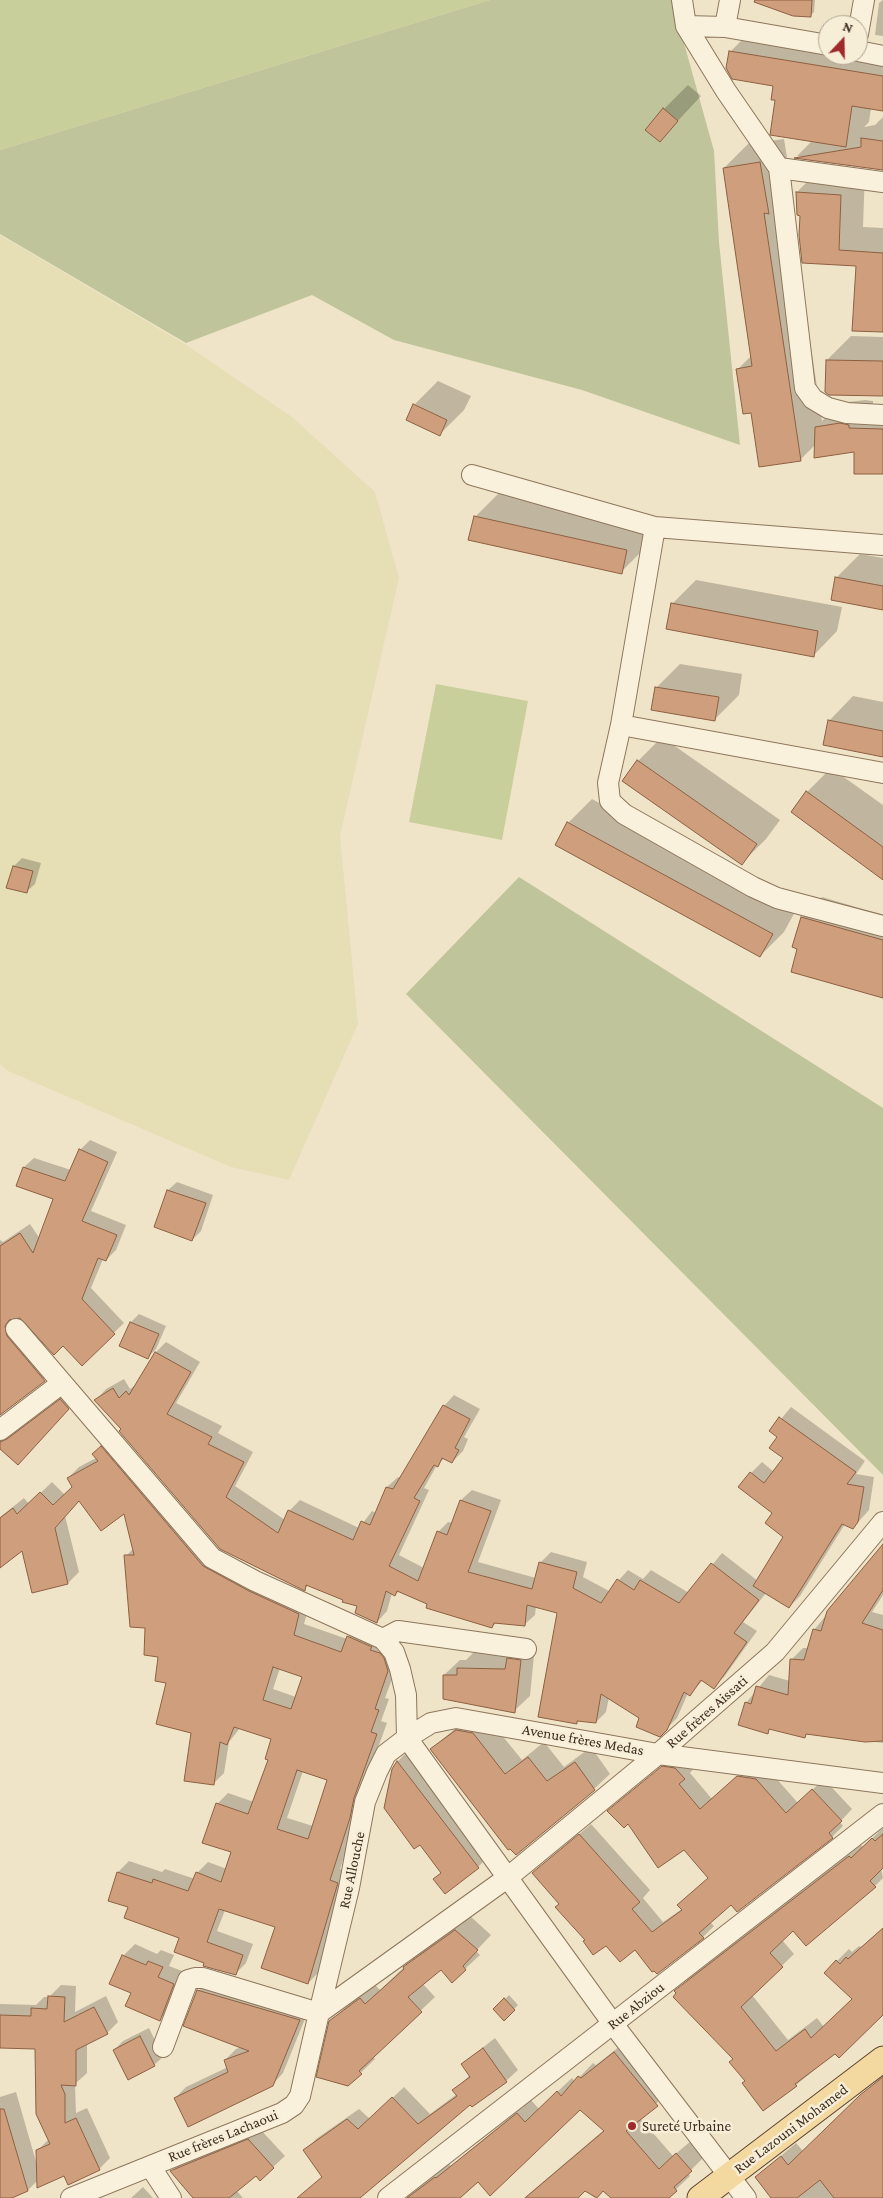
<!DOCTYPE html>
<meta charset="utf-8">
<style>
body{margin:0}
#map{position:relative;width:883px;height:2198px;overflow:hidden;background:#f0e4c8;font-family:"Crimson Pro",serif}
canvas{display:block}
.north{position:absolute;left:818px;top:15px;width:50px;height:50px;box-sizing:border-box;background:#f7eed8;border:1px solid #ada18e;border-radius:50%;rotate:21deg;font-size:14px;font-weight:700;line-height:20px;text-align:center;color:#3d2e20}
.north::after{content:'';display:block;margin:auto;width:18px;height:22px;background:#9e2a2b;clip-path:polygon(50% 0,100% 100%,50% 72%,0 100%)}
</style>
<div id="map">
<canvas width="883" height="2198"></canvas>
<div class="north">N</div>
</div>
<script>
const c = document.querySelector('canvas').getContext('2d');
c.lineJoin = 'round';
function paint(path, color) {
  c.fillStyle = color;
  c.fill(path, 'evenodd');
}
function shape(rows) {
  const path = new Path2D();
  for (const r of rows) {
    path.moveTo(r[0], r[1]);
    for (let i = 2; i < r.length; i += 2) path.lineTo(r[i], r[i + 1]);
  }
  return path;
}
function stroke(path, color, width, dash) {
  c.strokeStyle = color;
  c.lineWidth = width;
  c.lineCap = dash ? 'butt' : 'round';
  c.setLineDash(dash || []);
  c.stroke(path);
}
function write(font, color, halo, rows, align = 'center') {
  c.font = font + ' "Crimson Pro",serif';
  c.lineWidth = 5;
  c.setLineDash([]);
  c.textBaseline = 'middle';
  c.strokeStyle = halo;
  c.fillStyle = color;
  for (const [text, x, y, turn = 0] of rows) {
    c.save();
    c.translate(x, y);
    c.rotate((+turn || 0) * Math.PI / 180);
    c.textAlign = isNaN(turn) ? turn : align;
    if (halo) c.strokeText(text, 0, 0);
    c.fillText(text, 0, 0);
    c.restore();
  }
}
const farmland = shape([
 [0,235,185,344,292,417,375,492,399,578,340,836,358,1024,289,1180,231,1167,8,1071,0,1064]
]);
const green = shape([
 [0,0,490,0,0,150],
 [436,684,528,701,502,840,409,822]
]);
const cemetery = shape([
 [490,0,672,0,714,151,719,242,740,445,582,390,394,340,312,295,186,343,0,234,0,150],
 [519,877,883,1108,883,1475,406,994]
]);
const shadow = shape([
 [776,0,815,0,814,12,810,16],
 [883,0,883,36,875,35,879,3],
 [754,28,828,40,828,55,858,55,883,49,883,110,871,108,869,122,864,127,875,125,883,117,883,169,797,156,813,140,776,99,775,85,730,52],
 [688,85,701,96,660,140,664,109],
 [784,139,792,188,788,192,822,421,840,403,865,400,873,401,873,405,883,405,883,472,855,451,816,444,800,460,752,411,738,369,752,355,724,168,748,144],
 [821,168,865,171,863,227,883,228,883,331,857,265,803,262,801,215,797,192],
 [851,336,883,337,883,395,827,360],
 [438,381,471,396,464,410,440,434,414,405],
 [499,493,650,526,645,548,621,572,475,517],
 [860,554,883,558,883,608,836,578],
 [696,580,842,607,837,631,813,656,672,604],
 [680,664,742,674,739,695,715,719,656,688],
 [853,696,883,702,883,755,829,721],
 [662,737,780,820,766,839,742,863,638,761],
 [831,768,883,805,883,878,792,812,807,792],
 [592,799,796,910,784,932,760,956,556,844,568,823],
 [22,858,41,863,35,884,26,892,14,866],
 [822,897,883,915,883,997,793,946,802,917],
 [90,1140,117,1152,91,1211,126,1225,116,1250,106,1260,103,1259,91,1288,124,1323,82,1364,63,1344,21,1317,15,1318,16,1326,54,1370,0,1414,0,1240,3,1242,30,1224,40,1239,55,1198,24,1167,34,1158,71,1170,80,1150],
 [177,1182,213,1195,201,1231,192,1240,168,1190],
 [139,1314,166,1326,156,1349,147,1358,131,1322],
 [166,1342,200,1362,176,1403,222,1426,218,1433,253,1452,235,1486,285,1520,289,1511,300,1500,359,1528,372,1511,376,1513,387,1487,398,1477,401,1478,444,1406,454,1395,480,1409,464,1437,468,1439,463,1451,452,1462,445,1458,437,1465,424,1488,429,1490,399,1555,424,1568,438,1532,448,1522,453,1523,461,1500,472,1490,501,1500,478,1562,536,1578,540,1563,551,1552,587,1562,583,1577,609,1591,628,1570,643,1579,651,1570,689,1593,722,1553,758,1581,785,1537,774,1513,751,1473,762,1462,774,1472,785,1458,779,1436,771,1431,791,1407,865,1461,856,1474,874,1477,869,1510,853,1528,845,1524,800,1596,789,1607,766,1593,743,1622,757,1631,724,1677,713,1687,703,1680,690,1694,688,1693,677,1718,666,1729,641,1718,609,1697,606,1712,596,1722,579,1720,576,1723,558,1612,536,1606,535,1615,524,1625,497,1622,492,1627,399,1591,395,1595,392,1593,387,1611,377,1622,359,1605,309,1584,305,1589,123,1428,96,1400,106,1389,124,1379,130,1389,138,1383,156,1352],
 [71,1390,78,1398,28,1453,0,1447,0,1427,6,1432,18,1430],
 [104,1443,214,1555,310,1603,304,1624,347,1639,359,1625,399,1660,385,1698,389,1699,381,1721,387,1723,364,1786,360,1806,340,1869,348,1872,319,1972,308,1983,277,1926,225,1910,217,1931,253,1944,246,1963,235,1974,206,1963,181,1937,129,1907,109,1900,118,1872,129,1861,162,1872,165,1869,195,1879,197,1873,208,1862,227,1869,232,1852,217,1804,228,1793,254,1802,269,1760,273,1739,240,1728,229,1742,224,1773,213,1784,146,1627,126,1556,134,1548,125,1511,80,1500,65,1516,79,1572,68,1583,23,1549,0,1556,0,1517,24,1498,29,1504,52,1482,65,1495,73,1487,68,1478,79,1467,96,1458,93,1454],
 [280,1668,303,1676,296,1697,273,1689],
 [303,1771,328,1780,313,1826,287,1818],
 [883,1546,883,1595,872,1612,883,1615,883,1743,808,1733,805,1736,771,1728,767,1732,746,1703,769,1675,790,1681,791,1660,803,1648,808,1648,814,1630],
 [524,1644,535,1645,530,1696,514,1711,444,1675,460,1660,466,1660,473,1653,513,1654],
 [470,1716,488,1718,522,1760,544,1742,564,1767,591,1747,610,1774,594,1789,516,1854,431,1749],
 [410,1749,491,1854,478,1867,435,1879,442,1872,420,1843,396,1763],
 [674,1756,695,1767,690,1773,712,1799,749,1766,767,1768,798,1803,824,1779,852,1809,840,1822,843,1826,832,1837,737,1911,731,1903,710,1922,714,1926,703,1937,635,1948,587,1940,561,1903,534,1873,591,1824,650,1890,643,1898,663,1922,682,1909,690,1894,709,1877,684,1848,609,1811],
 [883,1828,883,1866,881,1868,883,1878,875,1886,793,1929,782,1940,794,1954,752,1995,788,2040,817,2018,824,2027,853,1998,826,1972,849,1949,852,1952,859,1946,861,1947,883,1928,883,2014,796,2085,746,2081,735,2058,676,1991,688,1979,861,1845,863,1847],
 [470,1916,491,1935,476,1951,480,1955,452,1981,441,1969,423,1984,435,1997,373,2056,375,2059,348,2085,330,2022,350,2003,375,1985,380,1990,419,1953],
 [135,1944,157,1954,161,1950,174,1955,169,1966,185,1972,172,2007,160,2019,123,1956],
 [209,1980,309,2009,283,2073,272,2085,175,2098,186,2087,228,2067,225,2060,236,2049,242,2047,198,1991],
 [61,1985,76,1986,75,2012,106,1996,118,2022,107,2033,87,2043,87,2073,75,2084,76,2113,87,2108,110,2158,99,2169,38,2180,28,2190,9,2198,0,2198,0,2097,16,2092,37,2165,38,2150,49,2139,36,2048,0,2047,0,2004,36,2005,44,1997,49,1997],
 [509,1995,518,2005,504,2019,495,2009],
 [149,2028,163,2057,154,2065,114,2050,123,2041],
 [495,2038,518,2070,506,2081,472,2105,470,2103,358,2198,298,2198,323,2176,305,2151,316,2139,359,2109,370,2119,404,2087,430,2114,457,2094,454,2090,470,2075,462,2064],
 [629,2039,670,2091,640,2118,673,2156,691,2141,705,2156,688,2173,690,2176,667,2198,613,2198,603,2190,595,2198,585,2190,576,2198,524,2198,605,2129,580,2108,478,2180,459,2198,406,2198,449,2164,451,2166,531,2100,539,2109,572,2078,575,2082,593,2063,596,2065],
 [883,2075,883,2198,774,2198,756,2177,796,2143,803,2151],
 [260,2129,285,2156,260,2179,256,2174,236,2190,243,2198,195,2198,172,2171,183,2160],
 [143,2187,153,2198,131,2198]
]);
const building = shape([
 [755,0,812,0,811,17,793,16,754,2,755,0],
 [729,51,883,76,883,111,852,106,846,147,770,135,775,100,771,100,773,86,732,79,726,68,729,51],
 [663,108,678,121,660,142,645,130,663,108],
 [861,138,883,141,883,170,794,158,861,147,861,138],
 [760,162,769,214,764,213,801,461,759,467,751,413,743,414,736,369,752,366,723,168,760,162],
 [796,192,841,195,839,250,883,253,883,332,852,331,856,266,802,263,799,235,800,216,797,215,796,192],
 [826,360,883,361,883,396,829,395,825,392,826,360],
 [413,404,447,420,440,436,406,420,413,404],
 [840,423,849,425,849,428,883,429,883,474,854,474,854,452,814,458,815,427,840,423],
 [474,516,627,550,622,574,468,540,474,516],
 [835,577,883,586,883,610,831,600,835,577],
 [671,603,818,631,814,657,666,629,671,603],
 [655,687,719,697,715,721,651,710,655,687],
 [828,720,883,731,883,757,823,745,828,720],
 [637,760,757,844,742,865,622,781,637,760],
 [806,791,883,847,883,880,791,812,806,791],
 [567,822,773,934,760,957,555,845,567,822],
 [13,866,33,871,27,893,6,888,13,866],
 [801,917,883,940,883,998,791,972,797,949,792,947,801,917],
 [79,1149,108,1162,82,1221,117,1235,106,1261,98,1258,82,1299,115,1334,82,1366,63,1346,54,1355,20,1318,9,1320,5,1326,7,1336,45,1381,0,1415,0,1246,20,1233,33,1253,53,1199,16,1186,23,1167,65,1181,79,1149],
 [167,1190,206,1203,192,1241,154,1227,167,1190],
 [130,1322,159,1334,148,1359,119,1346,130,1322],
 [155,1352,191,1372,167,1414,212,1437,208,1444,244,1462,226,1497,278,1533,288,1510,353,1540,361,1521,370,1525,386,1487,393,1489,443,1405,470,1419,455,1448,459,1450,452,1463,442,1458,438,1467,434,1465,414,1498,420,1501,389,1566,418,1581,437,1531,447,1535,460,1500,491,1511,468,1572,532,1589,539,1562,577,1572,573,1588,601,1603,617,1579,634,1590,640,1580,679,1603,711,1563,759,1600,734,1633,747,1642,714,1689,701,1680,690,1696,684,1692,667,1730,660,1737,636,1727,639,1718,601,1694,596,1723,577,1721,577,1724,538,1717,557,1613,527,1605,525,1626,494,1623,492,1628,426,1608,427,1604,397,1591,395,1596,386,1591,377,1623,355,1613,357,1606,342,1602,343,1600,306,1585,305,1591,220,1549,119,1431,121,1429,94,1400,113,1388,119,1398,126,1391,129,1395,155,1352],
 [60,1399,69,1409,18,1465,0,1449,0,1442,7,1439,60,1399],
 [779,1417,856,1472,847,1484,864,1487,858,1522,853,1529,842,1524,789,1608,753,1586,783,1537,765,1523,772,1513,738,1487,750,1472,764,1483,783,1458,769,1448,777,1437,769,1431,779,1417],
 [101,1446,203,1566,249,1591,299,1614,294,1635,341,1652,347,1636,372,1647,370,1650,380,1653,384,1658,388,1671,375,1709,379,1710,371,1732,377,1734,354,1798,350,1818,330,1880,338,1883,337,1886,308,1984,261,1968,275,1927,219,1909,207,1942,243,1955,236,1975,203,1966,204,1963,174,1952,179,1938,124,1918,128,1907,108,1901,117,1872,152,1883,153,1879,188,1891,196,1872,221,1882,231,1852,202,1843,216,1803,248,1814,268,1760,265,1759,271,1739,234,1727,227,1745,220,1742,214,1785,184,1781,191,1733,156,1724,166,1683,155,1681,158,1657,144,1655,145,1628,130,1627,124,1555,134,1555,124,1514,101,1531,79,1501,55,1528,68,1584,32,1593,22,1551,0,1568,0,1518,13,1508,17,1514,40,1492,53,1505,72,1487,67,1478,98,1461,92,1454,101,1446],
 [273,1667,302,1677,291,1709,263,1700,273,1667],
 [297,1770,327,1780,308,1839,277,1829,297,1770],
 [883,1544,883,1590,862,1623,883,1630,883,1741,865,1742,806,1734,805,1738,769,1729,768,1734,738,1725,745,1702,751,1704,756,1686,788,1695,790,1659,804,1660,813,1629,821,1631,827,1611,883,1544],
 [507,1658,521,1660,515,1713,443,1699,443,1675,457,1675,457,1668,505,1669,507,1658],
 [456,1730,473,1733,505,1774,528,1757,547,1781,575,1762,595,1790,516,1855,510,1849,508,1850,430,1749,456,1730],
 [397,1761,479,1868,445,1894,433,1879,441,1873,420,1845,414,1849,384,1808,392,1769,397,1761],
 [662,1766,675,1768,685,1779,679,1784,700,1809,737,1776,756,1779,786,1813,812,1789,842,1821,829,1833,833,1838,737,1912,731,1905,699,1933,704,1938,657,1974,654,1971,652,1972,635,1950,620,1962,606,1946,593,1955,583,1941,585,1940,555,1907,559,1904,532,1873,579,1834,640,1902,632,1909,652,1932,682,1910,677,1905,708,1878,684,1850,658,1868,628,1824,624,1828,607,1811,662,1766],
 [883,1834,883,1868,870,1881,876,1887,806,1946,793,1931,770,1953,783,1967,741,2007,776,2051,805,2029,811,2038,852,1999,824,1973,836,1960,840,1964,846,1957,848,1959,883,1928,883,2015,839,2058,835,2054,795,2084,797,2086,763,2111,742,2083,745,2081,729,2062,733,2059,673,1997,676,1993,674,1991,849,1856,851,1858,872,1838,875,1841,883,1834],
 [455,1930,478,1950,463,1966,466,1970,452,1983,441,1970,408,1997,422,2012,359,2071,362,2074,348,2086,316,2077,329,2021,360,1998,365,2004,404,1969,403,1967,455,1930],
 [122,1955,146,1965,148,1961,163,1967,158,1977,174,1984,160,2021,125,2006,131,1993,109,1984,122,1955],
 [197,1990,300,2020,273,2086,188,2127,174,2098,228,2072,224,2060,249,2051,183,2026,197,1990],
 [48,1996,65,1997,64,2022,94,2007,108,2034,76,2050,76,2086,61,2085,65,2094,65,2123,76,2118,100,2170,68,2185,64,2176,37,2188,36,2150,50,2144,36,2114,35,2049,0,2048,0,2015,31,2016,31,2008,47,2009,48,1996],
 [504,1998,515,2010,504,2021,493,2009,504,1998],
 [140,2036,155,2066,128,2080,113,2050,140,2036],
 [483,2048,507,2082,472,2107,470,2105,360,2198,297,2198,322,2177,303,2150,347,2119,358,2129,392,2097,418,2124,457,2096,452,2090,470,2077,461,2064,483,2048],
 [614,2052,658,2106,626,2131,659,2169,676,2153,692,2171,674,2187,677,2191,669,2198,611,2198,603,2191,597,2198,585,2191,578,2198,525,2198,604,2131,580,2110,490,2196,478,2182,460,2198,407,2198,435,2177,436,2178,517,2113,525,2122,557,2091,561,2096,578,2076,581,2078,614,2052],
 [883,2077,883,2198,834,2198,820,2180,797,2198,771,2198,755,2177,781,2156,788,2165,860,2095,883,2077],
 [0,2109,4,2109,28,2191,12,2198,0,2198,0,2109],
 [248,2139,274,2168,260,2181,256,2176,229,2198,193,2198,170,2171,248,2139]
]);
const minor = shape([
 [682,0,686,26,726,91,779,168,805,388,813,399,828,408,847,413,883,415],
 [686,26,725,27,828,45],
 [725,27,730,0],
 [858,34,864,0],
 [858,51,883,56],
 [779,168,883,182],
 [472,475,655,527,883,545],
 [655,527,621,725,608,783,610,801,624,814,753,887,777,898,883,926],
 [621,725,883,773],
 [16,1329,212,1558,255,1581,383,1639,394,1652,400,1669,406,1695,407,1738,613,2024,746,2198],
 [0,1430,62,1383],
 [383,1639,398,1631,526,1649],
 [163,2047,188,1980,195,1978,203,1978,319,2013,349,1888,365,1802,377,1772,386,1754,407,1738,431,1723,456,1718,658,1754,883,1783],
 [150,2166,171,2198],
 [71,2198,282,2113,294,2105,300,2096,319,2013,507,1878,658,1754,775,1652,883,1522],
 [388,2198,883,1814]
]);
const major = shape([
 [700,2198,883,2059]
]);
const markers = [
 [632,2126,5,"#9e2a2b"]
];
const streetNames = [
 ["Rue frères Aissati",707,1712,-41],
 ["Avenue frères Medas",583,1740,10],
 ["Rue Allouche",352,1870,-78],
 ["Rue Abziou",636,2006,-38],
 ["Rue Lazouni Mohamed",791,2129,-37],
 ["Rue frères Lachaoui",223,2136,-22]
];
const poiNames = [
 ["Sureté Urbaine",642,2126]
];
paint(farmland, '#e6deb5');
paint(green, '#c9cf9b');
paint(cemetery, '#bfc49a');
paint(shadow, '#0003');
paint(building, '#cf9f7d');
stroke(building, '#8d5f41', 1);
stroke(minor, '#8d765c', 22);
stroke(major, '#5b4430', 27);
stroke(minor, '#faf1dc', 20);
stroke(major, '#f3d9a0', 25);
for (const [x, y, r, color] of markers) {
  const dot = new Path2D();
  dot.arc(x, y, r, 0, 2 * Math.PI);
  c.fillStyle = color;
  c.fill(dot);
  stroke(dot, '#f7eed8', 2);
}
write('15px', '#3d2e20', '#f7eed8', streetNames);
write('15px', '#3d2e20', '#f7eed8', poiNames, 'left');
</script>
